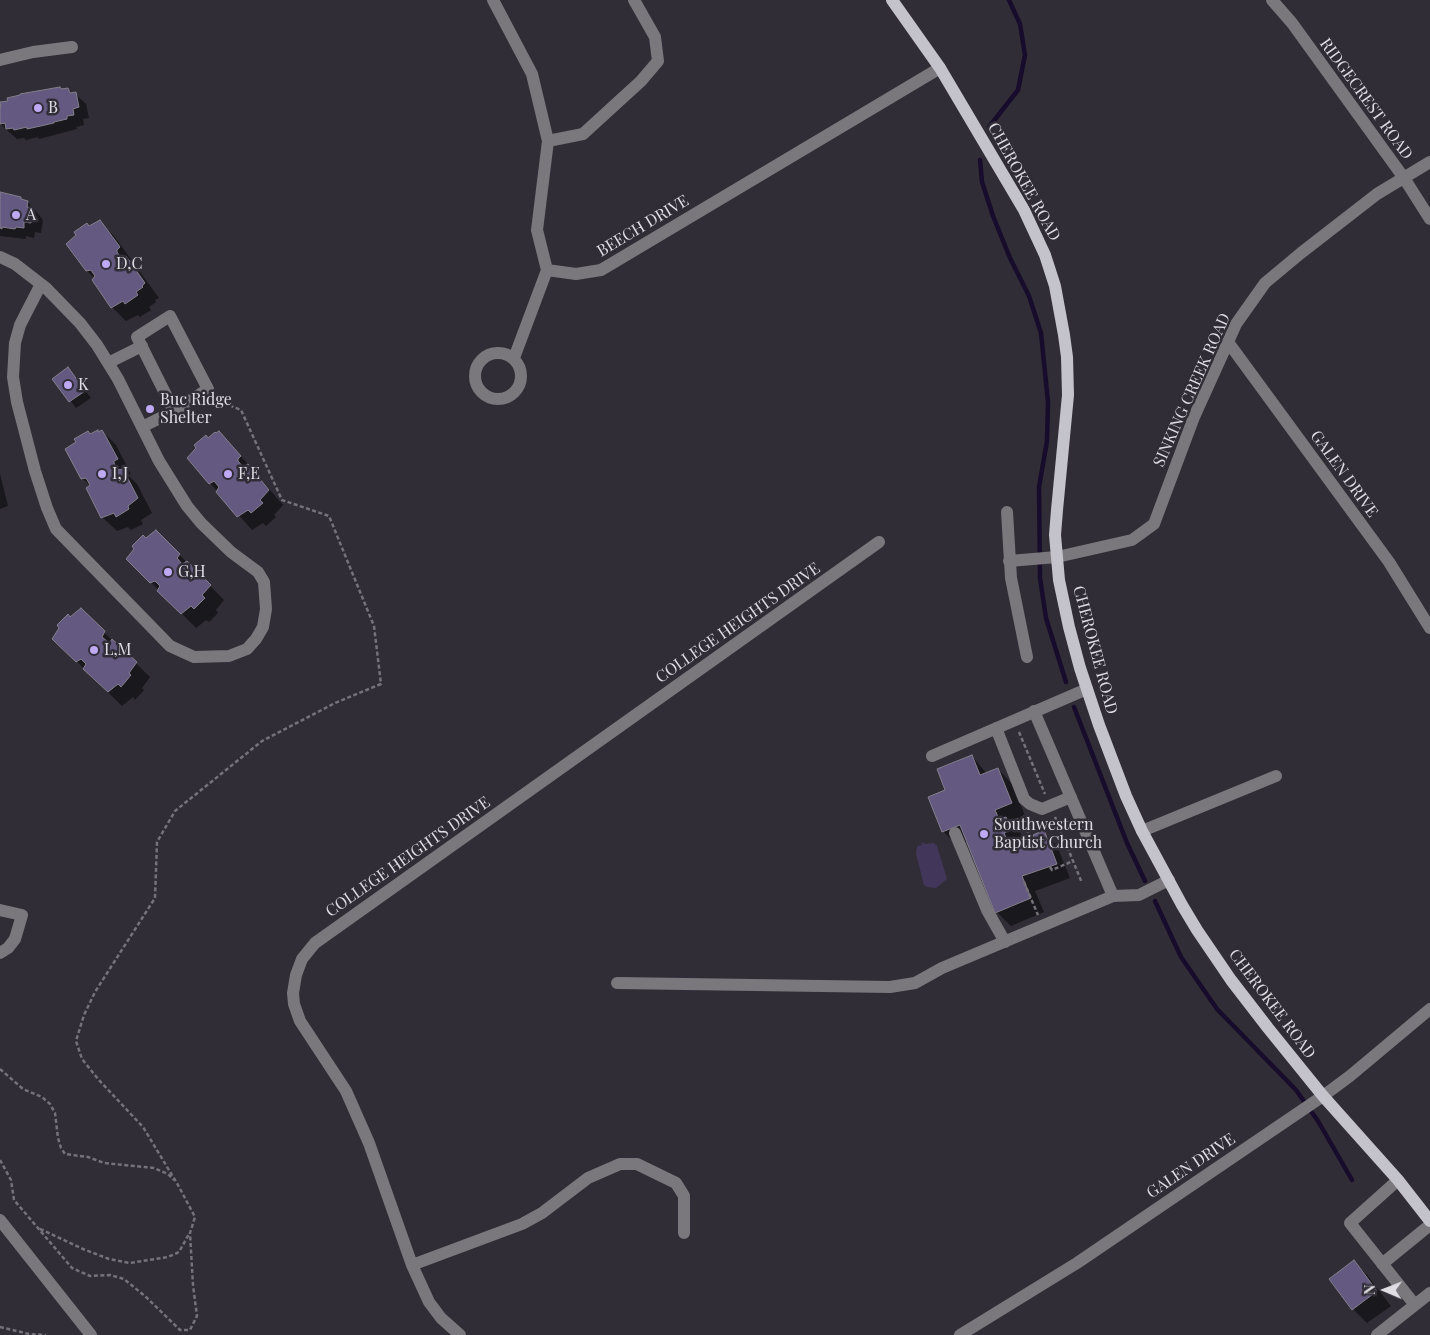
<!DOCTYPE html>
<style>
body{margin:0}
#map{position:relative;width:1430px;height:1335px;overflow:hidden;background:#302d36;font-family:"Playfair Display",serif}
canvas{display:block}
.north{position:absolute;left:1360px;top:1265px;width:50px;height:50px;-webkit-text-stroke:4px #302d36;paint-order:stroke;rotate:271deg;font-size:14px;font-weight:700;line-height:20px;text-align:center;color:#e0dee4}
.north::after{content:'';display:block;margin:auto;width:18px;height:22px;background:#e0dee4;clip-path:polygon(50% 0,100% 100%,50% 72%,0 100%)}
</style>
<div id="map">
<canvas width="1430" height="1335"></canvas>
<div class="north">N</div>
</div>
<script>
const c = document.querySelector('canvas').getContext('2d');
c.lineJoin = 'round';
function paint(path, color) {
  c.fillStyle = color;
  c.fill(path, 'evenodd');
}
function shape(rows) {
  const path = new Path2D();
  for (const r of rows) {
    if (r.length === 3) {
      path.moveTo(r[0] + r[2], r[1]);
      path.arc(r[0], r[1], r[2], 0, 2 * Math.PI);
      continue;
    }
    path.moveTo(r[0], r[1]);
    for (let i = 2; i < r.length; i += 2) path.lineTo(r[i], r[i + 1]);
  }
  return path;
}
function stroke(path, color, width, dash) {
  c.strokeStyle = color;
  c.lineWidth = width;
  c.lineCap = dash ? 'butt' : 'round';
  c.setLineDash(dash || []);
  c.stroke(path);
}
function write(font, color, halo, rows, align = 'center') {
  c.font = font + ' "Playfair Display",serif';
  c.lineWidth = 5;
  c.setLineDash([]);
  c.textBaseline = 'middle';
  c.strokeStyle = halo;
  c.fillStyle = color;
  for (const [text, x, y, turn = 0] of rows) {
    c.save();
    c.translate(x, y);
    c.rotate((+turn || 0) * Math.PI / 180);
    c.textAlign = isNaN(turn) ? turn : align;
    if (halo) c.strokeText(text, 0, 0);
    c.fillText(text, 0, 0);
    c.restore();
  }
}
const green = shape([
 [921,842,925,844,934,843,937,846,947,879,936,888,927,887,924,885,916,854,917,846,922,845]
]);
const shadow = shape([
 [46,89,48,91,68,89,73,94,75,94,86,104,89,118,83,119,84,125,76,127,77,129,39,139,38,137,26,140,24,138,17,139,0,124,0,110,9,102,21,95],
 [0,193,20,198,23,201,28,202,43,220,41,233,35,232,34,238,26,236,26,239,0,236],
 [100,222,114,236,133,262,131,263,140,272,159,298,155,300,156,302,149,307,151,310,140,317,138,315,126,321,112,307,95,279,87,271,89,227],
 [68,369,91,398,76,408,54,379],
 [102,431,116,445,131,474,128,475,137,484,152,513,141,520,143,524,131,530,128,527,117,531,102,517,90,486,82,478,90,435],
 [219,432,233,447,283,505,274,515,276,517,266,526,263,523,252,530,210,483,208,440],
 [0,474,8,506,0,509],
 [156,531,224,600,216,610,218,613,209,622,206,620,196,628,128,559,145,539],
 [81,610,150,677,142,688,144,690,135,700,133,697,122,706,53,638,70,618],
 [972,756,987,774,998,769,1012,784,1026,818,1011,824,1020,832,1024,844,1036,839,1043,832,1057,846,1070,878,1035,891,1044,912,1011,926,997,912,968,841,957,845,943,831,946,790],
 [1354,1262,1368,1276,1391,1306,1367,1323,1353,1309,1331,1279]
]);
const stream = shape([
 [989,127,1018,90,1025,55,1020,24,1009,0],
 [980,160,982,182,993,216,1010,258,1029,296,1041,333,1048,402,1047,441,1039,487,1040,578,1046,618,1066,682],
 [1074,707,1127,843,1145,881],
 [1155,901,1181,957,1217,1009,1296,1090,1318,1121,1352,1180]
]);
const building = shape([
 [60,87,61,89,68,88,70,93,76,92,79,107,73,109,74,115,67,116,67,119,54,122,54,123,27,129,27,127,14,130,13,128,6,129,5,123,0,124,0,108,1,108,0,102,8,101,7,98,20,95,20,94,60,87],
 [0,192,21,197,21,199,28,201,27,207,33,208,31,223,24,222,24,228,16,227,15,229,2,227,2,229,0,228,0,192],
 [100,220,120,247,117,250,117,252,121,258,123,258,126,256,145,283,142,286,143,287,136,292,138,295,125,304,123,301,111,308,92,280,95,276,91,270,86,271,66,244,76,235,74,232,87,223,89,226,100,220],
 [68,367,85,391,69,402,52,379,68,367],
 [98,430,98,432,102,430,105,435,118,459,114,461,114,463,117,470,123,469,138,498,128,506,129,509,116,517,114,513,101,518,86,488,90,485,86,478,81,479,65,449,76,442,74,439,88,431,90,434,98,430],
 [219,431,241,456,238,459,238,461,243,467,248,464,269,490,260,500,263,503,251,513,248,510,237,517,216,492,219,487,214,481,209,484,187,458,196,448,194,445,206,435,208,438,215,432,216,433,219,431],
 [156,530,180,554,177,558,182,564,187,561,211,585,202,595,205,598,194,609,191,606,181,614,157,591,160,586,155,581,150,583,126,559,134,549,132,546,143,535,146,538,156,530],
 [81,608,105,631,102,637,108,642,110,642,112,639,137,662,129,673,131,675,121,687,118,684,108,692,83,669,86,664,81,659,76,662,52,639,59,628,57,625,68,614,70,617,81,608],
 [972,755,980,775,998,768,1012,803,995,810,999,819,1006,817,1011,830,1004,833,1010,848,1034,839,1033,835,1044,830,1057,864,1022,876,1031,898,995,913,960,825,942,832,928,797,945,790,937,769,972,755],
 [1354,1260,1377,1291,1352,1310,1329,1279,1354,1260]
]);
const path = shape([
 [1019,732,1045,794],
 [1055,817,1082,883],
 [1022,818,1031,840],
 [1009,823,1026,816],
 [1050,867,1052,870,1073,861],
 [1024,882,1038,915],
 [0,1069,23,1089,42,1097,50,1104,55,1113,58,1138,61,1148,65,1154,88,1157,104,1163,154,1168,168,1174,174,1180],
 [0,1160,11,1180,14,1200,72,1268,90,1276,110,1275,124,1279,146,1297,180,1330,190,1330,197,1316,193,1285,190,1233,195,1217,178,1185,143,1127,98,1079,82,1059,76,1041,84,1015,95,992,155,898,157,842,175,811,262,741,335,703,381,684,374,626,329,516,282,500,241,410,217,400],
 [40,1229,83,1249,109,1259,130,1263,168,1257,179,1252,189,1234],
 [0,1327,29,1334,46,1335]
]);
const minor = shape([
 [493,0,532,74,548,141,537,230,547,270],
 [1272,0,1292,23,1404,178,1430,219],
 [0,60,33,52,72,47],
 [548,141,583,134,641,81,658,61,655,37,634,0],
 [0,257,15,264,46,288,80,323,97,345,118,379,159,461,187,506,201,523,231,552,258,572,264,582,266,609,263,627,256,639,247,649,229,656,194,657,170,646,56,529,47,508,35,471,17,402,13,377,15,343,20,325,41,284],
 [547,270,576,274,601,270,940,68],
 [1228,342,1389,562,1430,628],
 [498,376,23],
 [514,358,547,270],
 [108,363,142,346],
 [142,427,174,411,208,389,170,316,137,337,174,411],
 [1007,512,1011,578,1027,657],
 [1009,561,1057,557,1132,540,1154,524,1194,417,1228,342,1236,324,1265,283,1301,253,1377,194,1430,162],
 [1034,711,1113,896],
 [996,728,1024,799,1030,804,1042,809,1071,797],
 [932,756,1087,689],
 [1142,831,1276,776],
 [955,833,987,910,1005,942],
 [0,910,22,915,15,939,8,948,0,953],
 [617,983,890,987,915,983,942,968,1113,896,1139,895,1169,880],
 [1398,1180,1350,1223,1415,1305],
 [0,1220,91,1335],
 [1382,1264,1430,1225],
 [412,1265,522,1224,542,1213,588,1178,620,1164,637,1164,676,1183,684,1196,684,1233],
 [460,1335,441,1318,429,1302,412,1265,369,1143,346,1091,300,1021,294,1004,293,993,296,975,302,959,315,943,879,542],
 [960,1335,1077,1263,1323,1096,1350,1076,1430,1009],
 [1377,1335,1430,1293]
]);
const major = shape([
 [892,0,940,68,1024,210,1045,255,1055,286,1064,335,1067,357,1068,395,1057,510,1055,535,1059,580,1069,627,1080,668,1099,725,1126,796,1142,831,1182,905,1197,930,1231,980,1268,1028,1323,1096,1398,1180,1430,1221]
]);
const markers = [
 [38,108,5,"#bfa9f4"],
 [16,215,5,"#bfa9f4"],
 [106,264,5,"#bfa9f4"],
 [68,385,5,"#bfa9f4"],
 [150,409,5,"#bfa9f4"],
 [102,474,5,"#bfa9f4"],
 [228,474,5,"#bfa9f4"],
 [168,572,5,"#bfa9f4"],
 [94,650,5,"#bfa9f4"],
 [984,834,5,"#bfa9f4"]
];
const streetNames = [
 ["RIDGECREST ROAD",1366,99,54],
 ["CHEROKEE ROAD",1024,182,61],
 ["BEECH DRIVE",643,226,-31],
 ["SINKING CREEK ROAD",1192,390,-66],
 ["GALEN DRIVE",1344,474,54],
 ["COLLEGE HEIGHTS DRIVE",738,623,-35],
 ["CHEROKEE ROAD",1095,650,75],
 ["COLLEGE HEIGHTS DRIVE",408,857,-35],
 ["CHEROKEE ROAD",1272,1004,53],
 ["GALEN DRIVE",1191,1166,-34]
];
const poiNames = [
 ["B",48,108],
 ["A",26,215],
 ["D,C",116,264],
 ["K",78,385],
 ["Buc Ridge",160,400],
 ["Shelter",160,418],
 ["I,J",112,474],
 ["F,E",238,474],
 ["G,H",178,572],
 ["L,M",104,650],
 ["Southwestern",994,825],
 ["Baptist Church",994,843]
];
paint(green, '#42375b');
paint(shadow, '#0007');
stroke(stream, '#180c2c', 4.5);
paint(building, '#645980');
stroke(building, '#83808b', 1);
stroke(path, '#75727a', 2.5, [4, 2.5]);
stroke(minor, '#7a787d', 12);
stroke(major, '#c4c2cb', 12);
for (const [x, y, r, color] of markers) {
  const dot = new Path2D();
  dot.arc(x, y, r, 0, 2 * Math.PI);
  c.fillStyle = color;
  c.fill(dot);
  stroke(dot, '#302d36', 2);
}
write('16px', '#e0dee4', '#302d36', streetNames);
write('16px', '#e0dee4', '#302d36', poiNames, 'left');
</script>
